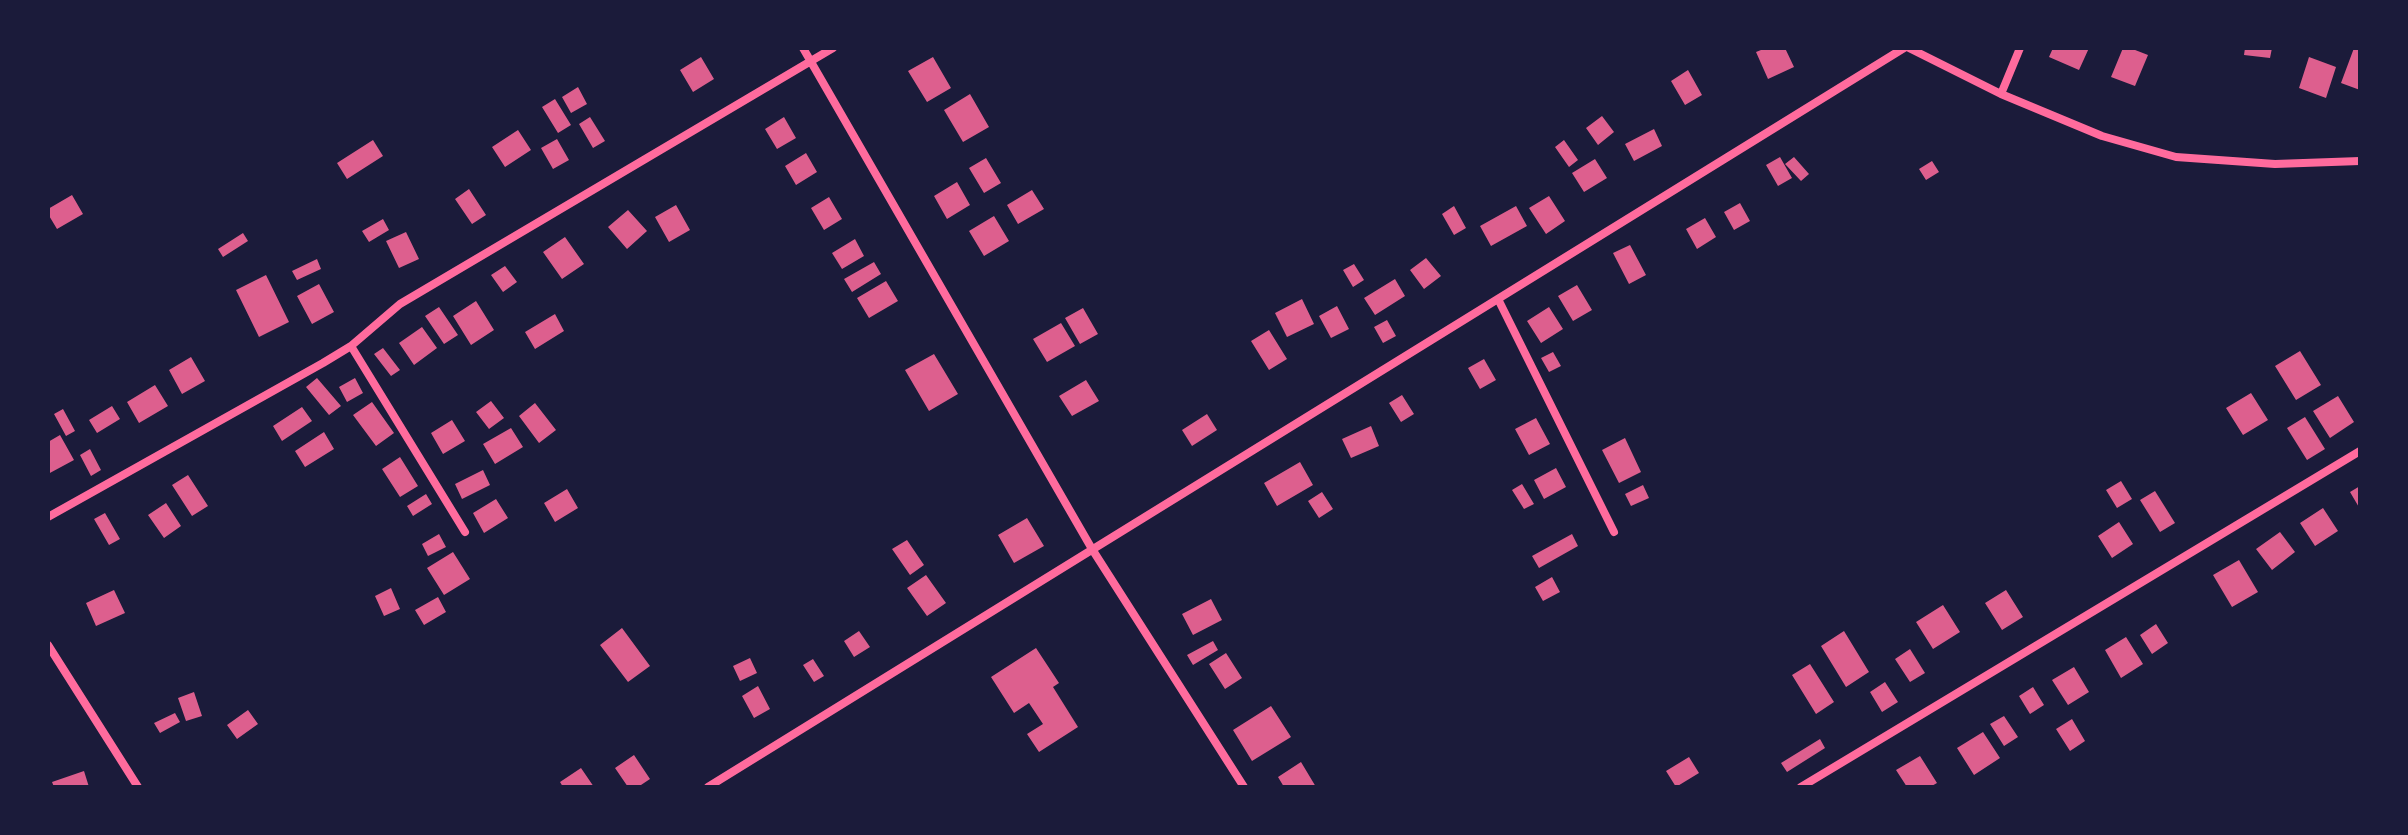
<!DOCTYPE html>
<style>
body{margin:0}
#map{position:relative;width:2408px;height:835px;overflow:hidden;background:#1b1b3a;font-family:Bitter,serif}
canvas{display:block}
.frame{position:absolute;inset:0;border:50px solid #1b1b3a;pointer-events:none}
</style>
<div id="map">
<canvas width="2408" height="835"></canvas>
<div class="frame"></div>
</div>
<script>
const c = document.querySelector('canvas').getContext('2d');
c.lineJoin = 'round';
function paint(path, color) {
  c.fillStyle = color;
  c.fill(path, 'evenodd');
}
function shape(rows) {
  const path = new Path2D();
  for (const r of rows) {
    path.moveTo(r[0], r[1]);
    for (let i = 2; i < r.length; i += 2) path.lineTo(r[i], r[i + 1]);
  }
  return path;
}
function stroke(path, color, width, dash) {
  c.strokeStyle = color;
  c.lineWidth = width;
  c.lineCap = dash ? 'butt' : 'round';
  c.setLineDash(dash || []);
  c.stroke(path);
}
const building = shape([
 [1766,48,1785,48,1794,67,1768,79,1756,52],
 [2053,48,2089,48,2079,70,2049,57],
 [2123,48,2130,48,2148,55,2135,86,2111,77],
 [2245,48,2272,48,2270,58,2244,55],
 [2354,48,2360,48,2360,90,2341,83],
 [701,57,714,79,693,92,680,70],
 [933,57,951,88,927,102,908,71],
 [2309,57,2336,67,2326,98,2299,88],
 [1688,70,1702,95,1685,105,1671,81],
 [578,87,587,104,571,113,562,97],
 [970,94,989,127,963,142,944,110],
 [555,99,571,125,558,133,542,107],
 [1602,116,1614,132,1598,145,1586,128],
 [590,117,605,141,593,148,579,124],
 [784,117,796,138,777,149,765,129],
 [1654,129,1662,146,1634,161,1625,144],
 [518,130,531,150,505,167,492,147],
 [557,139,569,160,553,169,541,148],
 [373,140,383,156,347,179,337,163],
 [1564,140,1578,160,1569,167,1555,147],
 [806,153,817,172,796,185,785,166],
 [1780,157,1792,178,1778,186,1766,165],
 [1794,157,1809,174,1801,181,1785,164],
 [986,158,1001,183,984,193,969,168],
 [1595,159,1607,178,1584,192,1572,173],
 [1932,161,1939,172,1926,180,1919,169],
 [957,182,970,205,947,219,934,196],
 [469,189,486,215,472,224,455,199],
 [1032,190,1044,209,1018,224,1007,205],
 [72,195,83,214,57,229,48,214,48,209],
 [1549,196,1565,221,1546,234,1529,208],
 [829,197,842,219,824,230,811,208],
 [1740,203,1750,221,1734,230,1724,212],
 [676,205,690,230,669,242,655,217],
 [1454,206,1466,228,1454,235,1442,214],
 [1516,206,1527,226,1491,246,1480,226],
 [628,210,647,231,627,249,608,227],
 [994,216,1009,241,984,256,969,231],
 [1705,218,1716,237,1697,249,1686,229],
 [383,219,389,230,369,242,362,231],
 [406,232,419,259,399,268,386,241],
 [243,233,248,241,223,257,218,249],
 [565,237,584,264,562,279,543,252],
 [855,239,864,256,842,269,832,253],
 [1630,245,1646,275,1629,284,1613,253],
 [1426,258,1441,276,1424,289,1410,270],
 [317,259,321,269,297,280,292,271],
 [874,262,881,274,852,292,844,279],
 [1354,264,1364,280,1353,287,1343,270],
 [505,266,517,282,503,292,491,275],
 [266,275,289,322,259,337,236,290],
 [1395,279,1405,296,1375,315,1364,298],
 [886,281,898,301,869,318,857,298],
 [319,284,334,312,312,324,297,296],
 [1577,285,1592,310,1573,321,1558,296],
 [1302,299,1314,324,1287,337,1275,313],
 [476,301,494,330,471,345,453,316],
 [1337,306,1349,329,1331,338,1319,316],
 [439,307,458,335,444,344,425,316],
 [1549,307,1563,329,1541,343,1527,321],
 [1083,308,1098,334,1080,344,1065,318],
 [555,314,564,331,535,349,525,332],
 [1387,320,1396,336,1383,343,1374,327],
 [1061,323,1075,346,1047,362,1033,339],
 [422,327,437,348,414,365,399,343],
 [1269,330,1287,359,1269,370,1251,341],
 [383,348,400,370,391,376,374,354],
 [2300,351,2321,385,2296,400,2275,366],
 [1553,352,1561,366,1549,372,1541,358],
 [934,354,958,394,929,411,905,370],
 [191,357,205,381,182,394,169,370],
 [1484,359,1496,380,1480,389,1468,368],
 [317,378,341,406,329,415,306,387],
 [355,378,363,393,347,402,339,387],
 [1086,380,1099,401,1072,416,1059,396],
 [155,385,168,406,139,423,127,402],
 [2251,393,2268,420,2243,435,2226,408],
 [1402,395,1414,414,1401,422,1389,403],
 [2338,396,2354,422,2330,438,2313,411],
 [491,401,504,418,489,429,476,412],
 [372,402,394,433,376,446,353,415],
 [535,403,556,430,539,443,519,416],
 [112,406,120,419,97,433,89,420],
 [302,407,312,421,282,441,273,426],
 [63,409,75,431,66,436,54,414],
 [1207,414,1217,430,1192,446,1182,430],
 [2305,417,2325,449,2307,460,2287,428],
 [1536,418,1550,444,1529,455,1515,429],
 [452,420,465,441,443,454,431,433],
 [1371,426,1379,446,1351,458,1342,439],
 [511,428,523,447,495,464,483,444],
 [324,432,334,449,305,467,295,451],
 [60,435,74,460,48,474,48,442],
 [1625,438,1641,472,1619,483,1602,450],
 [90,449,101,470,91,476,80,455],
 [400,457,418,486,400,497,382,469],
 [1300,462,1313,485,1277,506,1264,483],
 [1556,468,1566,487,1544,499,1534,480],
 [483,470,490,485,462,499,455,484],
 [188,475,208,506,192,516,172,485],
 [2121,481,2132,499,2117,508,2106,490],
 [1522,484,1534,504,1524,509,1512,490],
 [1643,485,1649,498,1631,506,1625,494],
 [2360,486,2360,509,2350,492],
 [567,489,578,508,555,522,544,503],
 [2155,491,2175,523,2160,532,2140,500],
 [1322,492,1333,509,1319,518,1308,501],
 [426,494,432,504,413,516,407,506],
 [496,499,508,518,484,533,473,513],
 [166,503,181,526,164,538,148,515],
 [2323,508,2338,531,2315,546,2300,523],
 [105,513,120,539,109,545,94,519],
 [1027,518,1044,546,1014,563,998,535],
 [2119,522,2133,544,2112,558,2098,536],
 [2280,532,2295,552,2272,570,2256,549],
 [439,534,446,547,428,556,422,544],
 [1572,534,1578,546,1539,568,1532,556],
 [907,540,924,565,910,575,892,549],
 [453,552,470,579,444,595,427,568],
 [2239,560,2258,592,2232,607,2213,575],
 [926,575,946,603,927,616,907,588],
 [1552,577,1560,592,1543,601,1535,587],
 [391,588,400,609,384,616,375,596],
 [114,590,125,613,96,626,86,603],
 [2006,590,2023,617,2002,630,1985,603],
 [438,597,446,612,424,625,415,610],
 [1211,599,1222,620,1193,635,1182,614],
 [1943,605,1960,632,1933,649,1916,622],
 [2156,624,2168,643,2152,654,2140,635],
 [622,628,650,666,628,682,600,645],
 [859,631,870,647,854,657,844,641],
 [1844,631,1869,672,1846,687,1821,646],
 [2126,637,2143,664,2121,678,2105,650],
 [1213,641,1218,650,1193,665,1187,655],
 [1036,648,1059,683,1053,687,1078,727,1039,752,1027,734,1043,724,1029,703,1014,713,991,677],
 [1910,649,1925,673,1910,682,1895,659],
 [1226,653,1242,678,1225,689,1209,664],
 [750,658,757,673,740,681,733,666],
 [813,659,824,676,814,682,803,665],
 [1810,664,1834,702,1816,714,1792,675],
 [2074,667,2089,692,2068,705,2052,680],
 [1885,682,1898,702,1882,712,1870,692],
 [758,686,770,709,754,718,742,696],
 [2033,687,2044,705,2030,714,2019,696],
 [194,692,202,716,186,721,178,698],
 [1271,706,1291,737,1252,761,1233,730],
 [248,710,258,724,237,739,227,725],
 [175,713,180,722,160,733,154,723],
 [2004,716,2018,737,2004,746,1990,724],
 [2072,719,2085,741,2070,751,2056,729],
 [1983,732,2000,758,1974,775,1957,748],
 [1820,739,1825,748,1787,772,1781,763],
 [634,755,650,779,638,787,628,787,615,768],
 [1920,756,1937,783,1930,787,1907,787,1896,770],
 [1689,757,1699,773,1676,787,1666,771],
 [1301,762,1316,787,1284,787,1278,777],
 [581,768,594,787,563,787,560,782],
 [84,771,89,787,54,787,52,782]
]);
const minor = shape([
 [803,48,1092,549,1244,787],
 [1909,48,2001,94,2102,136,2176,157,2275,164,2360,161],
 [2001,94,2020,48],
 [1498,299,1614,532],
 [351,346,465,532],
 [48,517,323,363,351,346,400,304,833,48],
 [48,645,138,787],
 [708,787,1904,48],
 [1801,787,2360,451]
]);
paint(building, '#dd5f8e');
stroke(minor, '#ff6b9d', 8);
</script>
